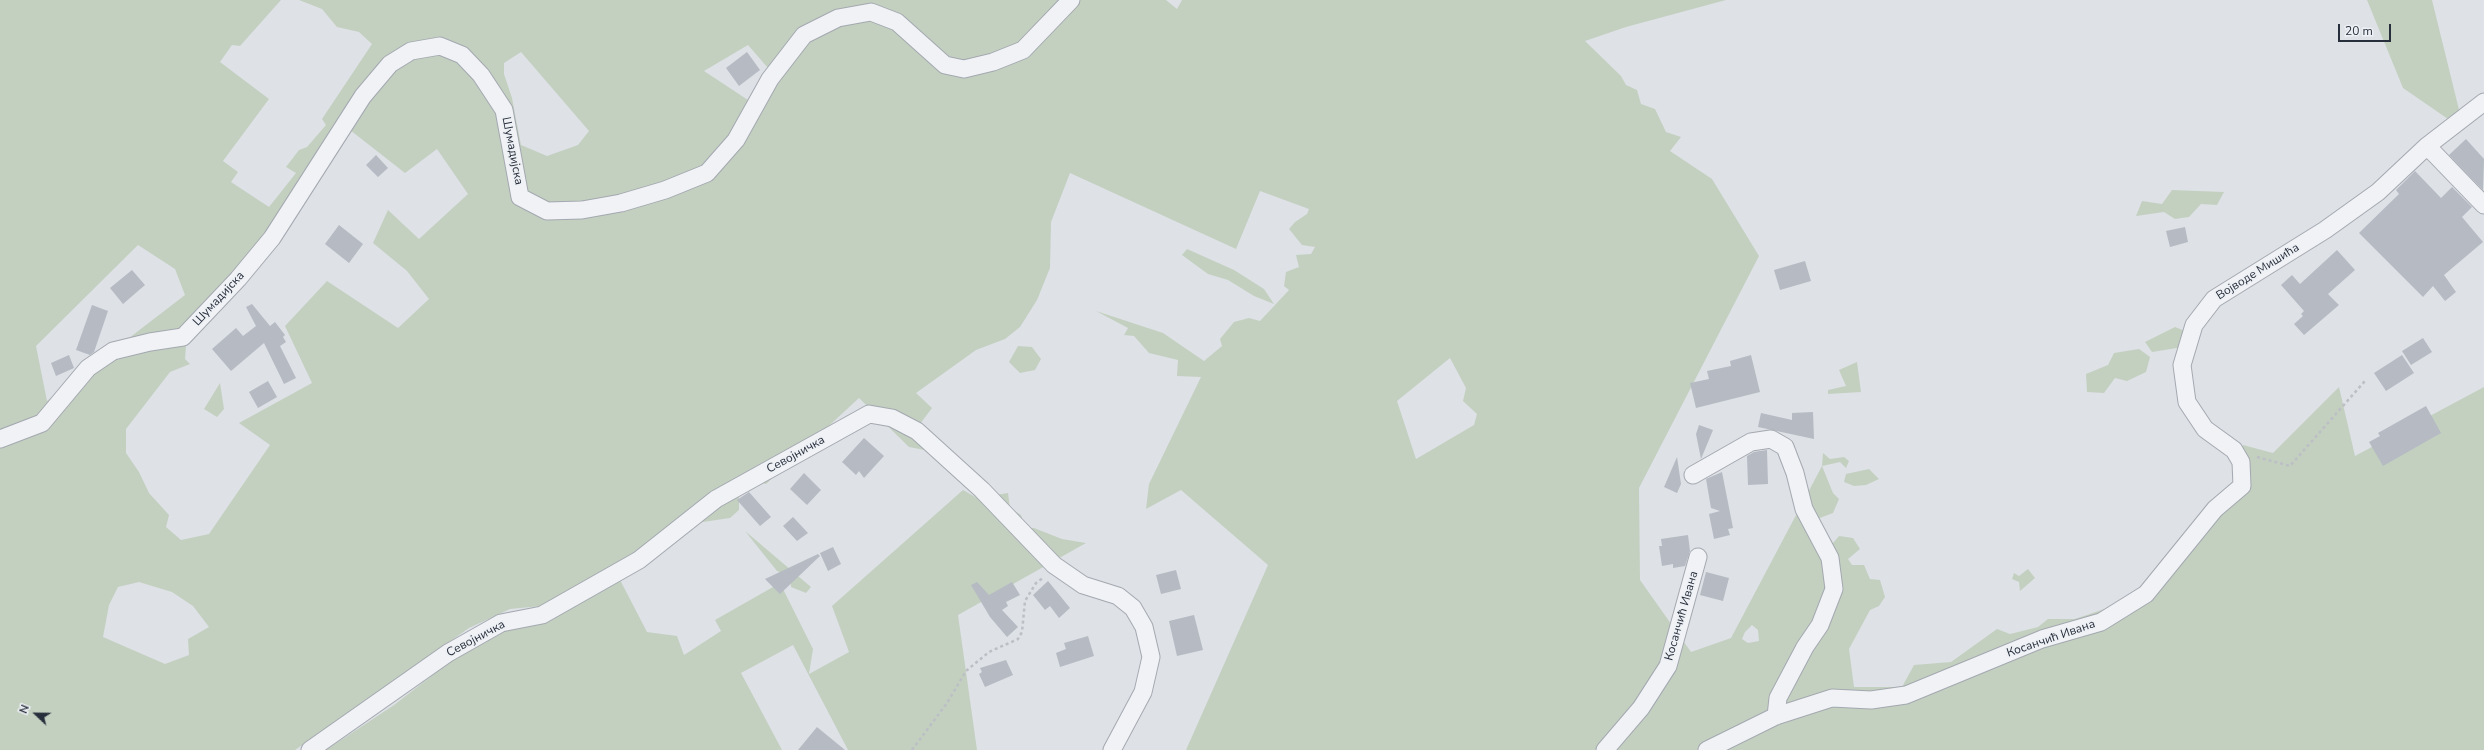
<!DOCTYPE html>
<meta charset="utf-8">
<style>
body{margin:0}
#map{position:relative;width:2484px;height:750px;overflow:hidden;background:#dee1e6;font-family:"Nunito Sans",sans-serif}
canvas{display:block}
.north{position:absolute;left:16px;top:694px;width:40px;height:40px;-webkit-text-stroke:3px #edf0f4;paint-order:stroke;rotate:292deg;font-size:11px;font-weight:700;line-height:16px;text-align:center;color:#282f3c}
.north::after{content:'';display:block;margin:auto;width:14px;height:18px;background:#282f3c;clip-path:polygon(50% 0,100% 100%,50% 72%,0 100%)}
.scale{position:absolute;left:2338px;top:24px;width:53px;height:18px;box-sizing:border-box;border:2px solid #282f3c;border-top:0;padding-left:5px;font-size:12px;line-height:14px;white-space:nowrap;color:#282f3c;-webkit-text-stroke:3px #edf0f4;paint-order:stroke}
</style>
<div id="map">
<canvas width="2484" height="750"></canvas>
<div class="north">N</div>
<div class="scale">20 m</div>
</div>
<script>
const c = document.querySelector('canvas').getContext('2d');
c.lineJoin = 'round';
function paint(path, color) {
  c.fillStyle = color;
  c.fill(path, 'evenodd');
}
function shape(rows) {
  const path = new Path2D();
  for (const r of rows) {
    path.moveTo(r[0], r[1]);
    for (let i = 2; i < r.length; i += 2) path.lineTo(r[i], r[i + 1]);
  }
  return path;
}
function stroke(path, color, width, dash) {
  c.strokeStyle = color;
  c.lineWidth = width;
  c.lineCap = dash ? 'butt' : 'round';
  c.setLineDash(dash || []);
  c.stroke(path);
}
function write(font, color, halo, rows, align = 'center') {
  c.font = font + ' "Nunito Sans",sans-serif';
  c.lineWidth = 3;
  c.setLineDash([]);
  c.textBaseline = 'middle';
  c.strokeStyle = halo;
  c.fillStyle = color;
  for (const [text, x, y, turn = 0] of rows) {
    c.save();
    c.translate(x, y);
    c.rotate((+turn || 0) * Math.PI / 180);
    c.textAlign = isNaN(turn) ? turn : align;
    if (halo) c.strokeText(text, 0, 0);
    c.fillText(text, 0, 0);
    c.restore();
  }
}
const green = shape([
 [0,0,281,0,240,46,232,45,220,62,269,99,223,161,238,172,231,182,269,207,296,173,286,167,299,150,307,147,326,125,322,119,372,44,359,32,337,27,322,9,299,0,1166,0,1177,9,1182,0,1726,0,1626,27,1585,41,1621,76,1626,85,1637,90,1641,104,1655,109,1666,132,1681,137,1670,151,1712,179,1759,256,1639,488,1640,580,1691,652,1731,638,1822,466,1823,453,1830,459,1844,457,1849,461,1846,468,1840,462,1822,466,1833,493,1839,499,1833,513,1817,519,1833,543,1839,536,1853,538,1860,549,1848,559,1852,565,1864,565,1870,579,1880,580,1885,597,1879,606,1870,610,1849,649,1854,687,1902,687,1914,665,1951,662,1997,629,2010,634,2038,627,2048,619,2075,619,2128,601,2236,482,2243,445,2273,453,2339,387,2355,456,2484,387,2484,750,1186,750,1268,565,1181,490,1146,509,1149,484,1201,377,1177,376,1178,360,1149,353,1134,336,1124,335,1128,328,1096,311,1163,333,1204,361,1222,346,1220,339,1234,322,1249,318,1260,321,1289,290,1284,286,1286,272,1299,267,1296,255,1311,254,1315,247,1302,245,1289,229,1295,222,1307,214,1309,209,1260,191,1236,249,1070,173,1051,222,1050,268,1037,300,1020,327,1005,339,976,350,916,393,932,408,920,424,930,451,909,447,859,398,766,484,739,476,739,510,730,518,696,523,619,578,647,632,677,636,684,655,721,631,715,620,780,583,813,649,809,674,849,652,832,606,963,490,977,498,1008,493,1010,508,1021,515,1025,528,1034,528,1062,539,1086,543,958,615,977,750,848,750,793,645,741,673,782,750,326,750,394,705,447,664,503,630,542,624,619,578,541,606,510,609,469,628,295,750,0,750],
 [748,45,768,68,751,102,704,71],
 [521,52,589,131,578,145,547,156,521,145,512,98,504,74,504,63],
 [350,130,405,173,437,149,468,194,419,239,388,210,373,243,407,271,429,299,398,328,327,281,285,326,312,383,239,423,270,445,209,534,181,540,166,527,169,515,149,493,139,472,126,453,126,429,170,372,190,364,185,359,186,346,226,299],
 [138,245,175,269,185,295,47,401,36,346],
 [1450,358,1466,388,1463,401,1477,414,1474,425,1416,459,1397,401],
 [139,582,172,592,193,606,209,627,188,639,189,655,165,664,103,637,109,605,118,587],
 [1752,625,1758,630,1759,641,1748,643,1742,639,1745,632],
 [2367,0,2432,0,2464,130,2403,88],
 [2172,190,2224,192,2217,205,2201,204,2189,217,2175,219,2164,212,2136,216,2142,201,2162,204],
 [1187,249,1234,270,1264,289,1274,304,1254,296,1228,280,1208,274,1182,255],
 [2175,327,2185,331,2183,347,2152,352,2145,342],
 [1018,346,1032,347,1041,359,1035,370,1020,373,1009,362],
 [2139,349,2150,357,2146,372,2127,381,2115,378,2104,393,2087,392,2086,374,2108,365,2114,353],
 [1857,362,1861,392,1828,394,1828,390,1846,386,1839,370],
 [220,383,224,409,217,417,204,409],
 [1869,469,1879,479,1866,485,1854,486,1844,482,1846,474],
 [745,531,811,587,806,593,791,587,790,576,777,571],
 [2028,569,2035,578,2020,591,2019,582,2012,579,2014,573,2019,576]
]);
const building = shape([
 [747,52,760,70,739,86,726,68],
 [2466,139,2484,159,2483,190,2449,155],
 [376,155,388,168,378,177,366,165],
 [2415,171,2441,198,2452,187,2472,207,2462,217,2483,242,2444,275,2456,292,2445,301,2433,286,2423,297,2359,233,2399,194,2396,190],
 [339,225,363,244,349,263,325,244],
 [2185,227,2188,242,2170,247,2166,231],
 [2337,250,2355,270,2328,294,2339,305,2304,335,2294,324,2303,316,2301,314,2304,311,2281,285,2292,275,2300,284],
 [1805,261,1811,281,1780,290,1774,270],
 [132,270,145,285,123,304,110,288],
 [252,304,270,326,275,322,285,335,283,337,286,342,280,346,296,378,284,384,264,343,231,371,212,349,236,328,243,336,256,326,246,307],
 [92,305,108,311,94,352,90,355,76,350],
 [2423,338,2432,352,2411,365,2402,351],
 [69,355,74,368,56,376,51,363],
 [1751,355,1760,392,1696,408,1690,383,1709,379,1707,371,1731,366,1730,361],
 [2402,355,2414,373,2386,391,2374,373],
 [268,381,277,397,258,408,249,392],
 [2426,406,2441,433,2383,466,2369,442,2380,436,2378,433],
 [1813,412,1814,439,1758,427,1761,413,1792,420,1792,413],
 [1699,425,1713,430,1701,459,1696,434],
 [864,438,884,456,864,478,859,471,856,475,842,462],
 [1767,450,1768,484,1748,485,1747,456,1754,452],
 [1677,457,1681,484,1677,493,1664,487],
 [1722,472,1733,528,1728,529,1730,535,1714,539,1709,514,1720,511,1711,508,1706,479],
 [804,473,821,490,807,505,790,489],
 [749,492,771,517,760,526,737,500],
 [793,517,808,533,797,541,783,526],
 [1688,535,1690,551,1685,566,1673,568,1673,564,1662,566,1659,546,1662,546,1661,539],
 [833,547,841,564,828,571,820,553],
 [818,554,820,556,780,594,765,579],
 [1176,570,1181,589,1161,594,1156,575],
 [1706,572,1729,578,1723,601,1700,595],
 [1048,581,1070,608,1059,618,1050,606,1045,610,1033,595],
 [977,582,989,595,1012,582,1020,595,1006,602,1008,606,1002,610,1018,627,1007,637,990,617,971,585],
 [1194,615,1203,650,1177,656,1169,621],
 [1088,636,1094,656,1060,667,1056,653,1066,649,1064,643],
 [1006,660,1013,675,985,687,979,674,982,672,980,668],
 [817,727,845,750,798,750]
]);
const path = shape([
 [2257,457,2290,466,2365,381],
 [912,750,947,703,966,671,989,652,1018,639,1022,632,1025,601,1036,583,1043,578]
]);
const minor = shape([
 [2427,146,2484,205],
 [0,439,42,423,88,368,113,351,150,342,183,337,238,279,272,238,363,96,390,64,411,51,440,46,462,55,481,75,504,110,520,197,547,211,582,210,621,203,665,190,707,173,736,140,770,79,804,35,838,18,871,12,897,22,945,65,964,69,993,62,1023,50,1071,0],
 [1693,475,1751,442,1771,439,1785,447,1795,473,1804,509,1830,558,1834,589,1820,625,1805,647,1778,698,1776,716],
 [310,750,448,653,501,623,542,615,639,560,716,499,869,414,892,418,917,431,982,490,1054,565,1083,585,1118,596,1133,608,1144,627,1151,657,1143,692,1112,750],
 [1605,750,1641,708,1668,666,1698,557],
 [1707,750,1776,716,1832,698,1871,700,1906,695,2042,639,2101,622,2146,594,2215,509,2242,486,2241,462,2234,450,2205,429,2187,402,2182,365,2194,325,2214,299,2325,230,2378,192,2427,146,2484,102]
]);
const streetNames = [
 ["Шумадијска",512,151,79],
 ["Војводе Мишића",2258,272,-32],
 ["Шумадијска",219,299,-47],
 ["Севојничка",796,455,-29],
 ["Косанчић Ивана",1682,616,-74],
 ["Севојничка",476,639,-28],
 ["Косанчић Ивана",2051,639,-19]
];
paint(green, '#c3d0c0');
paint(building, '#b5bac3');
stroke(minor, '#a4a8b0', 19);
stroke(path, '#bcbfc5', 2.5, [3, 3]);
stroke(minor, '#f0f2f5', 17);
write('12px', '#282f3c', '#edf0f4', streetNames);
</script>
